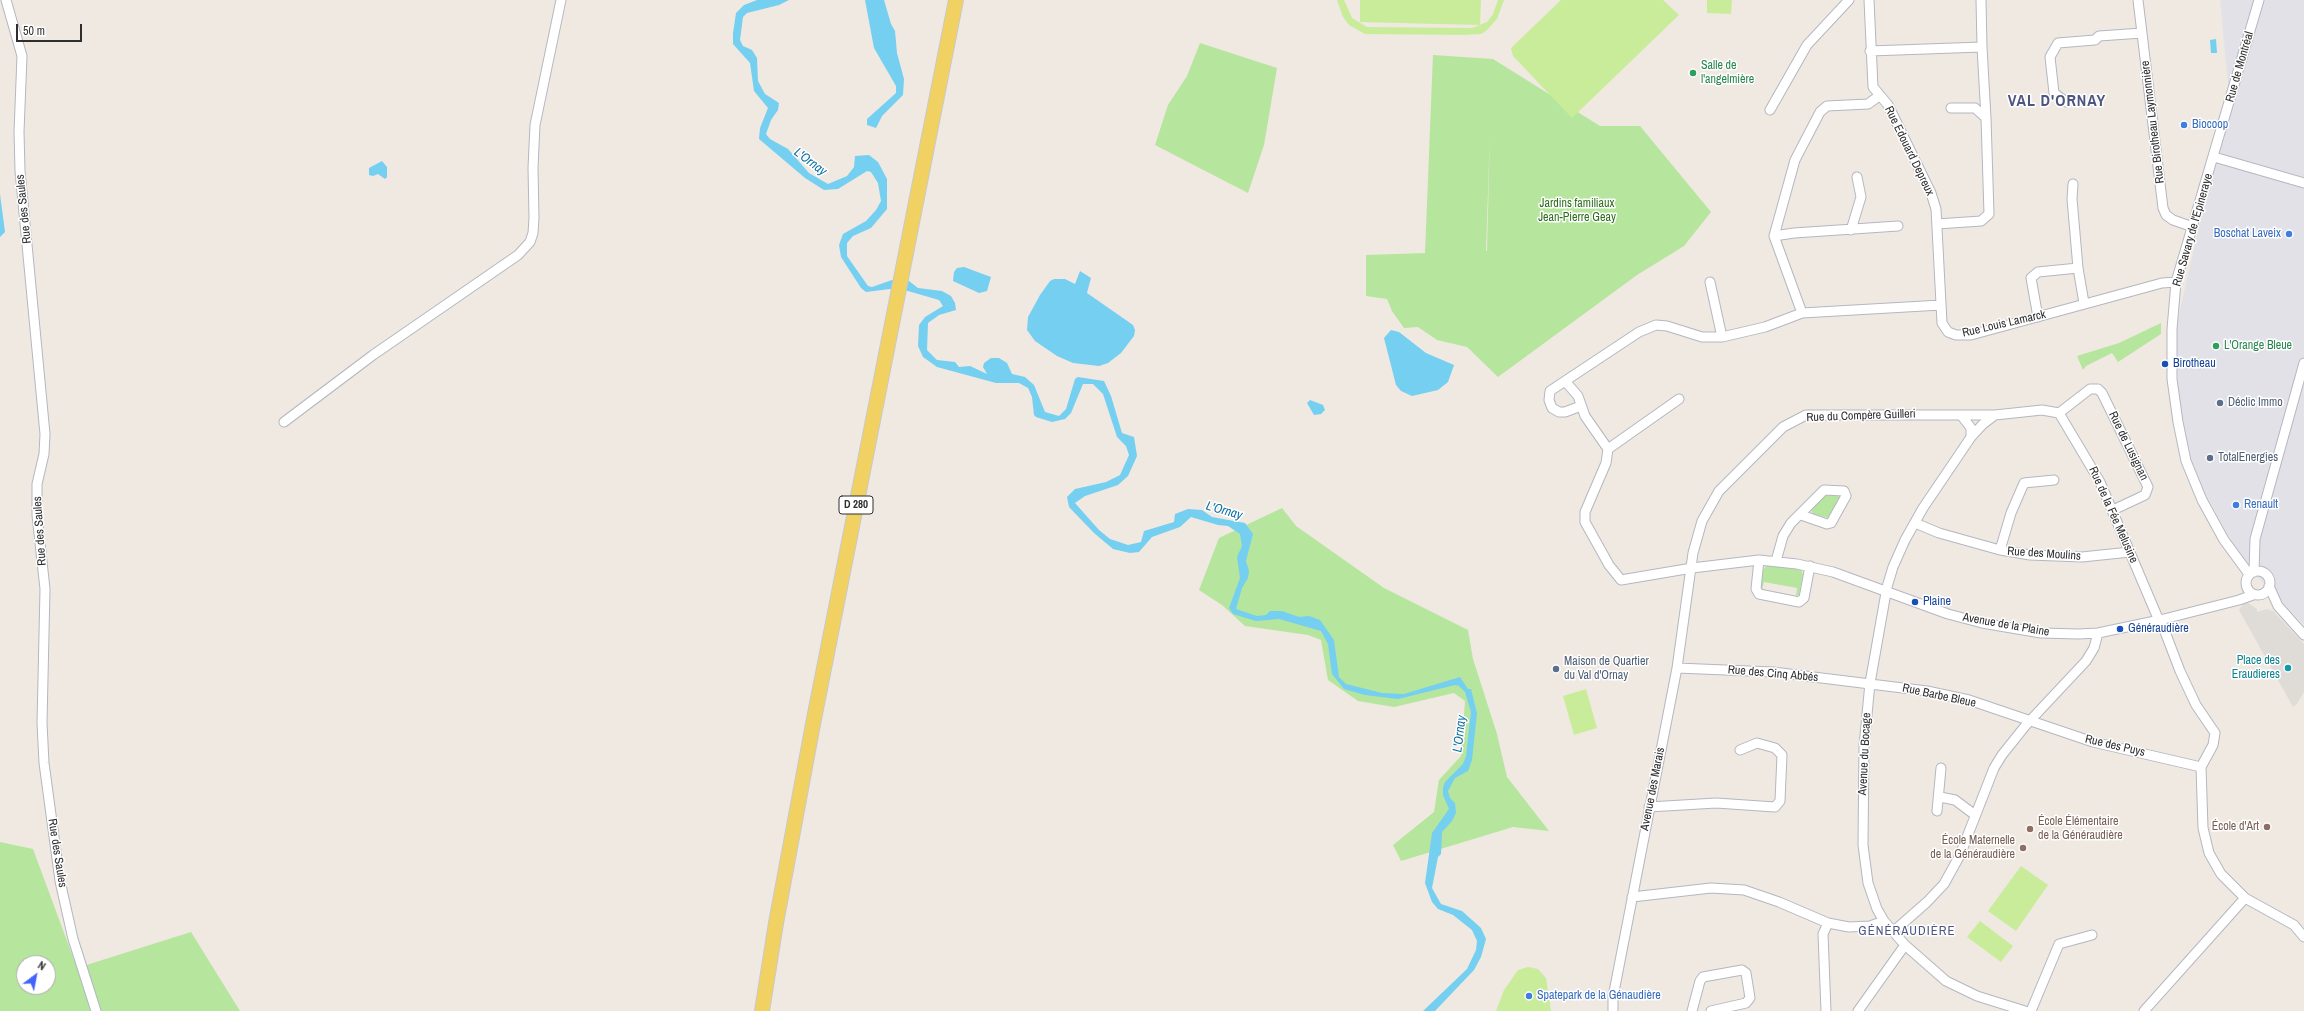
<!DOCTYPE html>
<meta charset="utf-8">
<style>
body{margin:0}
#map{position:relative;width:2304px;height:1011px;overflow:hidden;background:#efe9e1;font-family:"Archivo Narrow",sans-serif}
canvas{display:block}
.north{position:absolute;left:16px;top:955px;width:40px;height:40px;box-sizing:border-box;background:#fff;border:1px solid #ababab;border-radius:50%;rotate:32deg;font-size:11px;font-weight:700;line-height:16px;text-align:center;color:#2e2e2e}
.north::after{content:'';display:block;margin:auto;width:14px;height:18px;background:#4264fb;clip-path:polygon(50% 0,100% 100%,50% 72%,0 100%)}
.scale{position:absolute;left:16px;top:24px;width:66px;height:18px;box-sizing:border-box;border:2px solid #2e2e2e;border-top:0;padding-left:5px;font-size:12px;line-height:14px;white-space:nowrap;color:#2e2e2e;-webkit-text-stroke:3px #fff;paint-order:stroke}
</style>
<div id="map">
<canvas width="2304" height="1011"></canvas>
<div class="north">N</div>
<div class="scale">50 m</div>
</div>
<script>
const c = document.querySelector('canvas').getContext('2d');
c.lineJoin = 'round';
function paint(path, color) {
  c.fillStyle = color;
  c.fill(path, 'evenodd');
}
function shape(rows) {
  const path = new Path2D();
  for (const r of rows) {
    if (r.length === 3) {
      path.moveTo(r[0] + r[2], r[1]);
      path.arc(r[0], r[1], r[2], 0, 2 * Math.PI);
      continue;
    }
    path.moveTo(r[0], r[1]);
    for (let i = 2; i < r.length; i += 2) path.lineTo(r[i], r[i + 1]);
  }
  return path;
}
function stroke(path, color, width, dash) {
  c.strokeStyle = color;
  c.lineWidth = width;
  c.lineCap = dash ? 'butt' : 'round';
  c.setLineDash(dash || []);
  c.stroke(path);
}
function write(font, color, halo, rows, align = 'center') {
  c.font = font + ' "Archivo Narrow",sans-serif';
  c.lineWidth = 3;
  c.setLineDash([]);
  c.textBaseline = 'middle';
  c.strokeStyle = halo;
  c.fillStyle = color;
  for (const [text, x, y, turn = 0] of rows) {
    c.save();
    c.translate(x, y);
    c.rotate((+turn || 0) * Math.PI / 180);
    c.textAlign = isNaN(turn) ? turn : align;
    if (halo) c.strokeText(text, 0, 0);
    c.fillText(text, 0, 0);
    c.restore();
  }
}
const industrial = shape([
 [2220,0,2304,0,2304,625,2243,562,2183,453,2175,332,2229,95]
]);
const green = shape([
 [1200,43,1277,68,1264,145,1248,193,1155,145,1168,105,1187,76],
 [1433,55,1493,59,1600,126,1640,126,1711,212,1684,246,1637,275,1498,377,1467,347,1437,340,1418,327,1404,328,1392,311,1387,299,1366,296,1366,255,1425,253],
 [1490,133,1487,251,1486,251],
 [2161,323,2161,334,2118,362,2112,353,2086,366,2083,370,2077,356,2119,343],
 [1836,494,1841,498,1829,518,1813,514,1811,510,1824,496],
 [1282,508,1296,526,1384,588,1468,630,1473,659,1497,734,1507,777,1549,831,1513,827,1401,861,1393,845,1434,812,1439,780,1461,756,1465,701,1454,693,1394,707,1358,701,1328,680,1321,640,1308,635,1245,626,1222,605,1199,590,1219,538],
 [1768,565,1801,570,1803,575,1799,595,1796,596,1797,588,1764,582,1762,590,1760,586,1762,570],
 [0,842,33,849,77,968,191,932,240,1011,0,1011],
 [24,963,48,963,48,987,24,987]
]);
const pitch = shape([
 [1337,0,1344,0,1352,18,1367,27,1472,28,1487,22,1493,14,1498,0,1504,0,1497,19,1486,31,1481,34,1462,35,1365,34,1349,25,1343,17],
 [1360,0,1481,0,1480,25,1360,22],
 [1561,0,1663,0,1679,15,1572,118,1513,56,1511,48],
 [1707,0,1732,0,1731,14,1707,13],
 [1586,689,1597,728,1574,735,1563,696],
 [2021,866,2048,885,2016,931,1988,911],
 [1980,921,2013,946,2001,962,1967,937],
 [1528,967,1538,969,1546,978,1551,1011,1496,1011,1504,990,1518,970]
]);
const plaza = shape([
 [2245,601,2257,609,2257,612,2267,609,2273,611,2304,644,2304,692,2297,704,2293,707,2239,610]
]);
const water = shape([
 [757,0,789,0,779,5,747,13,743,17,740,40,743,46,752,50,757,58,758,81,765,94,779,103,778,110,771,120,766,134,770,139,788,149,809,173,828,184,847,176,854,167,855,156,869,155,878,162,887,179,887,209,871,228,853,236,847,243,847,256,868,286,872,287,892,280,909,281,918,288,942,291,951,296,955,303,956,310,939,315,928,323,927,350,937,360,955,362,959,367,970,366,987,374,983,367,984,363,991,358,999,358,1007,363,1012,374,1025,377,1034,385,1045,412,1059,416,1066,409,1075,379,1078,377,1104,381,1111,396,1122,433,1134,437,1137,456,1128,476,1118,485,1085,496,1075,503,1099,530,1110,539,1128,545,1141,542,1144,531,1174,522,1175,514,1188,509,1202,510,1212,517,1245,523,1253,534,1246,561,1249,571,1248,578,1242,588,1236,609,1257,616,1266,615,1270,611,1282,611,1299,617,1309,616,1320,620,1334,640,1339,677,1346,684,1382,693,1404,694,1460,677,1468,689,1471,689,1477,713,1472,760,1468,771,1455,778,1448,791,1450,798,1455,803,1456,813,1452,821,1442,832,1441,854,1438,857,1432,888,1441,904,1462,911,1481,928,1486,939,1481,957,1474,970,1435,1011,1423,1011,1467,969,1476,950,1477,941,1472,930,1453,915,1438,909,1432,902,1425,883,1432,833,1449,809,1443,795,1443,787,1445,782,1463,764,1466,756,1471,712,1465,692,1459,686,1455,685,1398,699,1365,695,1344,689,1332,674,1328,644,1321,631,1279,619,1256,621,1233,614,1229,608,1240,578,1237,557,1242,546,1240,534,1228,526,1218,525,1191,517,1180,527,1152,537,1139,552,1130,553,1113,549,1094,533,1069,507,1067,497,1075,489,1106,482,1120,475,1129,455,1126,446,1117,437,1103,394,1093,384,1083,384,1071,413,1065,419,1052,422,1036,417,1034,415,1032,397,1028,388,1019,383,996,383,937,367,923,357,918,346,919,325,925,317,943,306,939,300,908,291,890,289,866,292,861,288,841,257,839,245,843,234,866,221,876,210,881,201,878,183,871,172,867,171,838,189,824,190,805,178,759,139,760,128,768,108,754,91,750,63,733,44,733,33,736,13,744,5],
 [865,0,884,0,891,24,895,31,897,53,904,79,903,95,882,116,876,128,867,125,867,119,896,93,896,86,874,48],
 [2216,39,2217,53,2211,53,2210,40],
 [382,161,387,167,387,177,385,179,378,174,373,176,369,175,369,168],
 [0,194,5,232,0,237],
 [964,267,991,277,987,291,979,293,953,281,954,272,957,268],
 [1080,271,1091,278,1087,293,1133,325,1135,330,1134,336,1121,353,1108,363,1099,366,1073,363,1057,356,1035,341,1027,330,1028,317,1040,295,1050,281,1054,279,1065,279,1075,284],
 [1391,330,1399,332,1426,353,1454,365,1448,382,1438,390,1412,396,1401,391,1396,385,1384,338],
 [1310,400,1323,405,1325,410,1321,414,1314,415,1307,403]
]);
const street = shape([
 [6,0,22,56,19,132,20,171,45,434,44,454,37,484,37,515,45,589,42,723,44,763,60,881,73,939,96,1011],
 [1869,0,1873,87,1888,105,1931,193,1936,209,1942,323,1948,332,1956,335,1971,335,2162,283,2176,282],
 [1981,0,1982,47],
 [2138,0,2163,208,2166,215,2173,220,2193,227],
 [1870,51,1982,47,1986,118],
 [2066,102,2054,93,2050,57,2058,43,2095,40,2099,36,2142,33],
 [1770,110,1807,45,1849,0],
 [2214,157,2304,183],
 [2073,184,2072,199,2078,268],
 [1937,224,1981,221,1989,214,1986,118,1975,108,1951,108],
 [1851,230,1861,197,1857,177],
 [1774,236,1795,160,1820,112,1827,106,1868,104,1879,96],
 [1774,236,1794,233,1898,226],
 [1774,236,1802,313],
 [1710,282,1722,337],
 [2038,317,2031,278,2038,272,2078,268,2084,303],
 [1565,381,1639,332,1656,325,1667,326,1702,337,1722,337,1765,327,1802,313,1941,305],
 [1581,406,1565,412,1559,412,1552,408,1549,400,1550,391,1565,381,1578,396,1585,416,1608,449,1606,463,1585,512,1585,522,1609,565,1621,580,1692,568,1759,560,1797,564,1833,572,1948,614,1982,623,2041,633,2078,634,2098,633,2160,620,2239,600,2253,595],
 [1961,415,1971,428,1971,437,1983,424,1995,415,2042,410,2059,413],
 [284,422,373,355,518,255,530,242,533,233,534,218,533,168,535,125,561,0],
 [1971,437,1923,508,1905,540,1893,567,1887,587,1870,683,1864,746,1863,845,1868,883,1877,909,1884,921,1905,945,1946,981,1977,996,2025,1011],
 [1608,449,1679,399],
 [2113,510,2145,495,2148,487,2102,393,2098,389,2090,389,2059,413,2100,482,2157,616,2162,624,2180,671,2196,705,2215,733,2213,745,2201,767,2203,828,2209,853,2221,874,2245,898,2294,925,2304,937],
 [1915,523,1939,533,2000,550,2030,555,2082,557,2130,552],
 [2000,550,2011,513,2024,483,2054,480],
 [1759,560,1756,589,1759,594,1799,602,1804,598,1810,566],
 [1776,561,1783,536,1791,523,1824,490,1844,491,1846,496,1831,523,1827,524,1801,515],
 [2258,583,12],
 [2254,572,2255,539,2304,363],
 [2249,574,2224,540,2202,500,2186,461,2178,422,2172,379,2172,329,2176,282,2259,0],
 [2269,586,2278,606,2304,635],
 [1677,668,1773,672,1927,691,1969,700,2093,742,2201,767],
 [1940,797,1955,800,1975,815],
 [1649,807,1716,803,1775,807,1780,801,1782,755,1775,748,1757,743,1740,750],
 [1937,811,1941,768],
 [1632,897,1711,888,1744,890,1779,902,1828,923],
 [1894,931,1927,902,1944,884,1960,855,1994,768,2002,755,2026,725,2086,661,2094,648,2098,633],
 [1613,1011,1613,997,1677,668,1693,553,1702,521,1719,491,1783,427,1806,415,1995,415],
 [1692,1011,1700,981,1703,977,1742,970,1746,973,1750,998,1746,1003,1711,1011],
 [1826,1011,1823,934,1828,923,1849,927,1870,926,1884,921],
 [1858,1011,1905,945],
 [2031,1011,2059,944,2092,935],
 [2144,1011,2245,898]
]);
const primary = shape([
 [762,1011,776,923,813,724,956,0]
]);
const markers = [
 [1693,73,4,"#2e9e5b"],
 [2184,125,4,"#3f7fe0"],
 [2289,234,4,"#3f7fe0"],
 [2216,346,4,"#2e9e5b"],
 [2165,364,4,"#1a4fb4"],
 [2220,403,4,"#5c6f8a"],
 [2210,458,4,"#5c6f8a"],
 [2236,505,4,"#3f7fe0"],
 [1915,602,4,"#1a4fb4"],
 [2120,629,4,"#1a4fb4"],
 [2288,668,4,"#0f9aa8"],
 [1556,669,4,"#5c6f8a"],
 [2267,827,4,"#8d6e63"],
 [2030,829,4,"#8d6e63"],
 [2023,848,4,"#8d6e63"],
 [1529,996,4,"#3f7fe0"]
];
const shields = [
 [856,505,34]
];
const shieldNames = [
 ["D 280",856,505]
];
const leisureNames = [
 ["Salle de",1701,66],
 ["l'angelmière",1701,80],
 ["L'Orange Bleue",2224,346]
];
const streetNames = [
 ["Rue de Montréal",2240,67,-74],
 ["Rue Birotheau Laymonnière",2153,122,-97],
 ["Rue Edouard Depreux",1909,151,64],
 ["Rue des Saules",24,209,-96],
 ["Rue Savary de l'Epineraye",2193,230,-74],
 ["Rue Louis Lamarck",2004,324,-13],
 ["Rue du Compère Guilleri",1861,416,-2],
 ["Rue de Lusignan",2128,446,64],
 ["Rue de la Fée Melusine",2113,515,66],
 ["Rue des Saules",40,531,-94],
 ["Rue des Moulins",2044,554,4],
 ["Avenue de la Plaine",2006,625,10],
 ["Rue des Cinq Abbés",1773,674,5],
 ["Rue Barbe Bleue",1939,696,12],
 ["Rue des Puys",2115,746,13],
 ["Avenue du Bocage",1865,754,-87],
 ["Avenue des Marais",1653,789,-79],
 ["Rue des Saules",57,853,81]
];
const shopNames = [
 ["Biocoop",2192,125],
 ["Boschat Laveix",2281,234,"right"],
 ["Renault",2244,505],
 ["Spatepark de la Génaudière",1537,996]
];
const parkNames = [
 ["Jardins familiaux",1577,204],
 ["Jean-Pierre Geay",1577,218]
];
const transitNames = [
 ["Birotheau",2173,364],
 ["Plaine",1923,602],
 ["Généraudière",2128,629]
];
const serviceNames = [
 ["Déclic Immo",2228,403],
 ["TotalEnergies",2218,458],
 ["Maison de Quartier",1564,662],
 ["du Val d'Ornay",1564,676]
];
const cultureNames = [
 ["Place des",2280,661],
 ["Eraudieres",2280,675]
];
const educationNames = [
 ["École Élémentaire",2038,822,"left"],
 ["de la Généraudière",2038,836,"left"],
 ["École d'Art",2259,827],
 ["École Maternelle",2015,841],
 ["de la Généraudière",2015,855]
];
const waterNames = [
 ["L'Ornay",810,162,37],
 ["L'Ornay",1224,511,16],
 ["L'Ornay",1460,734,-83]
];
const neighbourhoodNames = [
 ["GÉNÉRAUDIÈRE",1907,932]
];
const districtNames = [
 ["VAL D'ORNAY",2057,102]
];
paint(industrial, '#e3e1e8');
paint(green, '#b6e59e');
paint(pitch, '#c9ec9a');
paint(plaza, '#dfdcd8');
paint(water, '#75cff0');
stroke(street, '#b4b7c1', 11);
stroke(primary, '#c9c9c9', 16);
stroke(street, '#fff', 9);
stroke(primary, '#f2d163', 14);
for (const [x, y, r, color] of markers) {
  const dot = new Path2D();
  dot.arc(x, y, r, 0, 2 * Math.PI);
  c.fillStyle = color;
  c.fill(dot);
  stroke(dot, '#fff', 1.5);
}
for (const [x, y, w] of shields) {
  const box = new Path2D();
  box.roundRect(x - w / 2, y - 9, w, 18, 3);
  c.fillStyle = '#fff';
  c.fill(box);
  stroke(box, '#2e2e2e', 1);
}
write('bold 11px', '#2e2e2e', null, shieldNames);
write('12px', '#27864d', '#fff', leisureNames, 'left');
write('12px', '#2e2e2e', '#fff', streetNames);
write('12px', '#366cbe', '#fff', shopNames, 'left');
write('12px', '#2c6e1b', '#fff', parkNames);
write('12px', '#164399', '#fff', transitNames, 'left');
write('12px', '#4e5e75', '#fff', serviceNames, 'left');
write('12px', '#0d838f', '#fff', cultureNames, 'right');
write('12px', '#785e54', '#fff', educationNames, 'right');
write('italic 13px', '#0d6fa3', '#fff', waterNames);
c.letterSpacing = '1px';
write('13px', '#4d5680', '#fff', neighbourhoodNames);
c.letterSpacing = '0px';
c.letterSpacing = '1px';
write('bold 16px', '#4d5680', '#fff', districtNames);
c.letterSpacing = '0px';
</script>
